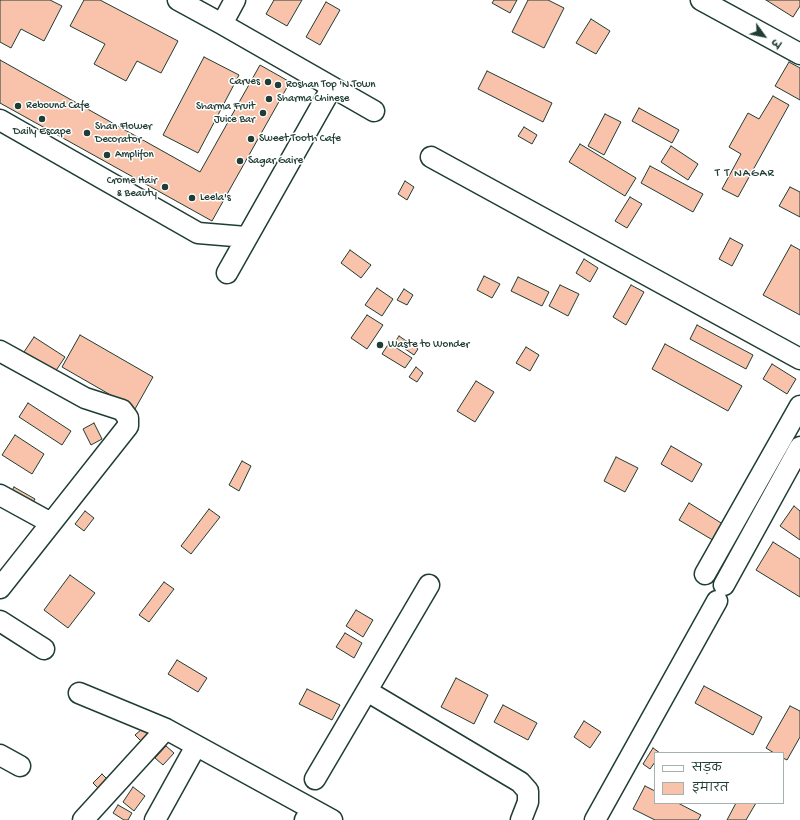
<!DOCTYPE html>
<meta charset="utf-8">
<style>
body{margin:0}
#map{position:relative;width:800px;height:820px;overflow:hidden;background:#fff;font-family:"Gochi Hand","Playpen Sans Deva",sans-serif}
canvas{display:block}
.legend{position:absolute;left:654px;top:752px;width:130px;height:52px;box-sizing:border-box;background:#fff;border:1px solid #a5b1ae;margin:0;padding:5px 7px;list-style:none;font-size:12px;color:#1f3d34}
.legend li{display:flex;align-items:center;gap:8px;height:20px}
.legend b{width:20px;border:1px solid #a5b1ae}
.north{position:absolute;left:744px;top:16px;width:40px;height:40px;-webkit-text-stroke:3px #fff;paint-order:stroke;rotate:123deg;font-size:11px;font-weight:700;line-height:16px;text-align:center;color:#1f3d34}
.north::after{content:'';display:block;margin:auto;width:14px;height:18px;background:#1f3d34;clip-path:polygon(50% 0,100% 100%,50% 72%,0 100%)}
</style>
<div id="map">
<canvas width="800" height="820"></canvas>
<ul class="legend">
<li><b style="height:5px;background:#fff"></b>सड़क</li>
<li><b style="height:11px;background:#f8c3aa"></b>इमारत</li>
</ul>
<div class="north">उ</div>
</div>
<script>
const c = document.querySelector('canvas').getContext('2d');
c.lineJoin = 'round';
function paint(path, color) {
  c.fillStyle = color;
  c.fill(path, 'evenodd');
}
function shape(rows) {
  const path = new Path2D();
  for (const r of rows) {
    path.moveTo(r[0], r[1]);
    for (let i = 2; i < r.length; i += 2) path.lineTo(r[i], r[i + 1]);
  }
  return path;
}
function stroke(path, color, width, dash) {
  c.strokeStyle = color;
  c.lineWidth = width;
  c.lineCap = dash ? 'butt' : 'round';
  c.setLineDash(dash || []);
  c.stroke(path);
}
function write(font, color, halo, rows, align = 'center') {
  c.font = font + ' "Gochi Hand",sans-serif';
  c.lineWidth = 3;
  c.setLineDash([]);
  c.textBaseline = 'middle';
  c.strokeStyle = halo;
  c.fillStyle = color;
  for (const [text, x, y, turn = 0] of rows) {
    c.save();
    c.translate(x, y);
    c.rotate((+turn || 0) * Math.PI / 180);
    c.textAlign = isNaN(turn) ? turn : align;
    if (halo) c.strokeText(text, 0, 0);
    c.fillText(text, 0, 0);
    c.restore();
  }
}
const building = shape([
 [0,0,50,0,62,6,44,41,21,29,11,48,0,42,0,0],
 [84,0,100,0,178,41,161,73,137,61,126,81,94,64,105,44,70,26,84,0],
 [274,0,302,0,287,26,266,14,274,0],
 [494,0,517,0,510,13,492,3,494,0],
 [528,0,548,0,564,8,544,48,512,32,528,0],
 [766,0,800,0,800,6,793,17,766,0],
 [326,2,340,10,320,45,306,37,326,2],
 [591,19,610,31,596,54,576,43,591,19],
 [204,57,239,75,198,153,163,135,204,57],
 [0,60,200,172,260,65,290,82,212,221,0,103,0,60],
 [789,62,800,68,800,100,775,86,789,62],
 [487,71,552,103,543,122,478,89,487,71],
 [773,96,789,105,738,197,722,189,741,154,729,147,748,113,759,119,773,96],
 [639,108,679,130,672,143,632,121,639,108],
 [605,114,621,122,604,155,588,146,605,114],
 [524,127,537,135,532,144,518,136,524,127],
 [580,144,636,178,625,196,569,162,580,144],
 [671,146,698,164,688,180,661,162,671,146],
 [650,166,703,194,693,212,641,183,650,166],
 [405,181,414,187,407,200,398,194,405,181],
 [790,187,800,192,800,217,779,206,790,187],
 [630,197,642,204,627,228,615,221,630,197],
 [730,238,743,245,732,266,719,259,730,238],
 [791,245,800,250,800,315,763,295,791,245],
 [350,250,371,265,361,278,341,263,350,250],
 [584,259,598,268,590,282,576,273,584,259],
 [484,276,500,284,492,298,477,290,484,276],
 [518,277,549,292,542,306,511,291,518,277],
 [560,285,579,294,568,316,549,306,560,285],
 [631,285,644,292,626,325,613,317,631,285],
 [377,288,393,299,382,316,365,305,377,288],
 [404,289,413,295,407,305,397,300,404,289],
 [367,315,383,325,367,349,351,338,367,315],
 [697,325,753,355,746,369,690,339,697,325],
 [80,335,153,377,135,409,62,367,80,335],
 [399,336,418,349,414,355,395,342,399,336],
 [34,337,65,357,55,372,24,352,34,337],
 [389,343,412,358,405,368,382,354,389,343],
 [665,344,742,386,728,411,652,369,665,344],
 [526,347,539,355,530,371,516,363,526,347],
 [772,364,796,379,787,394,763,379,772,364],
 [416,367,423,373,417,382,409,377,416,367],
 [476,381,494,392,475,422,457,411,476,381],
 [28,403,71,431,62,445,19,417,28,403],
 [94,423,102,439,91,445,83,429,94,423],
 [15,435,44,454,32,474,2,455,15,435],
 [671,446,702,464,692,482,661,464,671,446],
 [616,457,638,468,625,492,604,481,616,457],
 [242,461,251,466,239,491,229,485,242,461],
 [14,487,35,499,29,509,8,498,14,487],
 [689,503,726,526,716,542,679,520,689,503],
 [794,506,800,511,800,540,780,526,794,506],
 [209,509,220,517,191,554,181,546,209,509],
 [85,511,94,518,84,531,75,524,85,511],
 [773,542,800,559,800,597,756,570,773,542],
 [70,575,95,593,68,628,44,610,70,575],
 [164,582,174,589,149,622,139,615,164,582],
 [356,610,373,620,363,637,346,626,356,610],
 [345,633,362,643,354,658,336,647,345,633],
 [177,660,207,678,198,692,168,674,177,660],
 [456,678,488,695,474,724,441,707,456,678],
 [704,686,762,717,753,735,695,703,704,686],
 [307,689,340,705,332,720,299,704,307,689],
 [503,705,537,723,528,740,494,722,503,705],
 [790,706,800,711,800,737,787,760,783,758,783,753,774,753,766,748,790,706],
 [584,721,601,732,590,748,574,737,584,721],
 [149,723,156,732,143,743,135,735,149,723],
 [166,746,174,753,163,765,155,758,166,746],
 [653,748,660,753,655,753,655,762,650,769,643,764,653,748],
 [102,774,109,781,100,790,93,783,102,774],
 [645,786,655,791,655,803,678,803,701,815,698,820,655,820,633,809,645,786],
 [133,787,145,796,134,811,123,802,133,787],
 [736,803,756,803,746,820,727,820,736,803],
 [118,805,132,813,128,820,124,820,113,813,118,805]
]);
const minor = shape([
 [178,0,222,24,374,111],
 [701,0,800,54],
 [222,24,235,0],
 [0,120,198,233,246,237],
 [431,157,800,359],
 [227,273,332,87],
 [0,351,85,398,122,410,128,418,128,426,0,588],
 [0,495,51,523],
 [705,574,800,406],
 [724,585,800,447],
 [0,621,44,649],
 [367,691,520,782,528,791,528,802,521,820],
 [79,693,166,729,312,809,305,820],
 [0,755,20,766],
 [315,779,429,585],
 [83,820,166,729],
 [155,820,196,746],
 [313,820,312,809,332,820],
 [595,820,717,601]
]);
const markers = [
 [268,82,4,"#1f3d34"],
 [278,85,4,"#1f3d34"],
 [269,99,4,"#1f3d34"],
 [18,106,4,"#1f3d34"],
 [263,113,4,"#1f3d34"],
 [42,119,4,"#1f3d34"],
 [87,133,4,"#1f3d34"],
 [251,139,4,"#1f3d34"],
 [107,155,4,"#1f3d34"],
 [240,161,4,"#1f3d34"],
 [165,187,4,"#1f3d34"],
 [192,198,4,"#1f3d34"],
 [380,345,4,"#1f3d34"]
];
const poiNames = [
 ["Carves",260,82,"right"],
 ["Roshan Top 'N Town",286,85],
 ["Sharma Chinese",277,99],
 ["Rebound Cafe",26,106],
 ["Sharma Fruit",255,107,"right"],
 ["Juice Bar",255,120,"right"],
 ["Shan Flower",95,127],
 ["Decorator",95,140],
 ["Daily Escape",42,132,"center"],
 ["Sweet Tooth Cafe",259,139],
 ["Amplifon",115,155],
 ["Sagar Gaire",248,161],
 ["Crome Hair",157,181,"right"],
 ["& Beauty",157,194,"right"],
 ["Leela's",200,198],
 ["Waste to Wonder",388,345]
];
const neighbourhoodNames = [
 ["T T NAGAR",745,174]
];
paint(building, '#f8c3aa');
stroke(building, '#1f3d34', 1);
stroke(minor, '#1f3d34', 23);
stroke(minor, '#fff', 20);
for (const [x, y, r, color] of markers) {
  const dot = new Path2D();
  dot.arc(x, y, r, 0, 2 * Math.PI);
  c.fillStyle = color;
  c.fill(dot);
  stroke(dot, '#fff', 1.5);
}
write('11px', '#1f3d34', '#fff', poiNames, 'left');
c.letterSpacing = '1px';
write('12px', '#1f3d34', '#fff', neighbourhoodNames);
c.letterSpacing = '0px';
</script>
